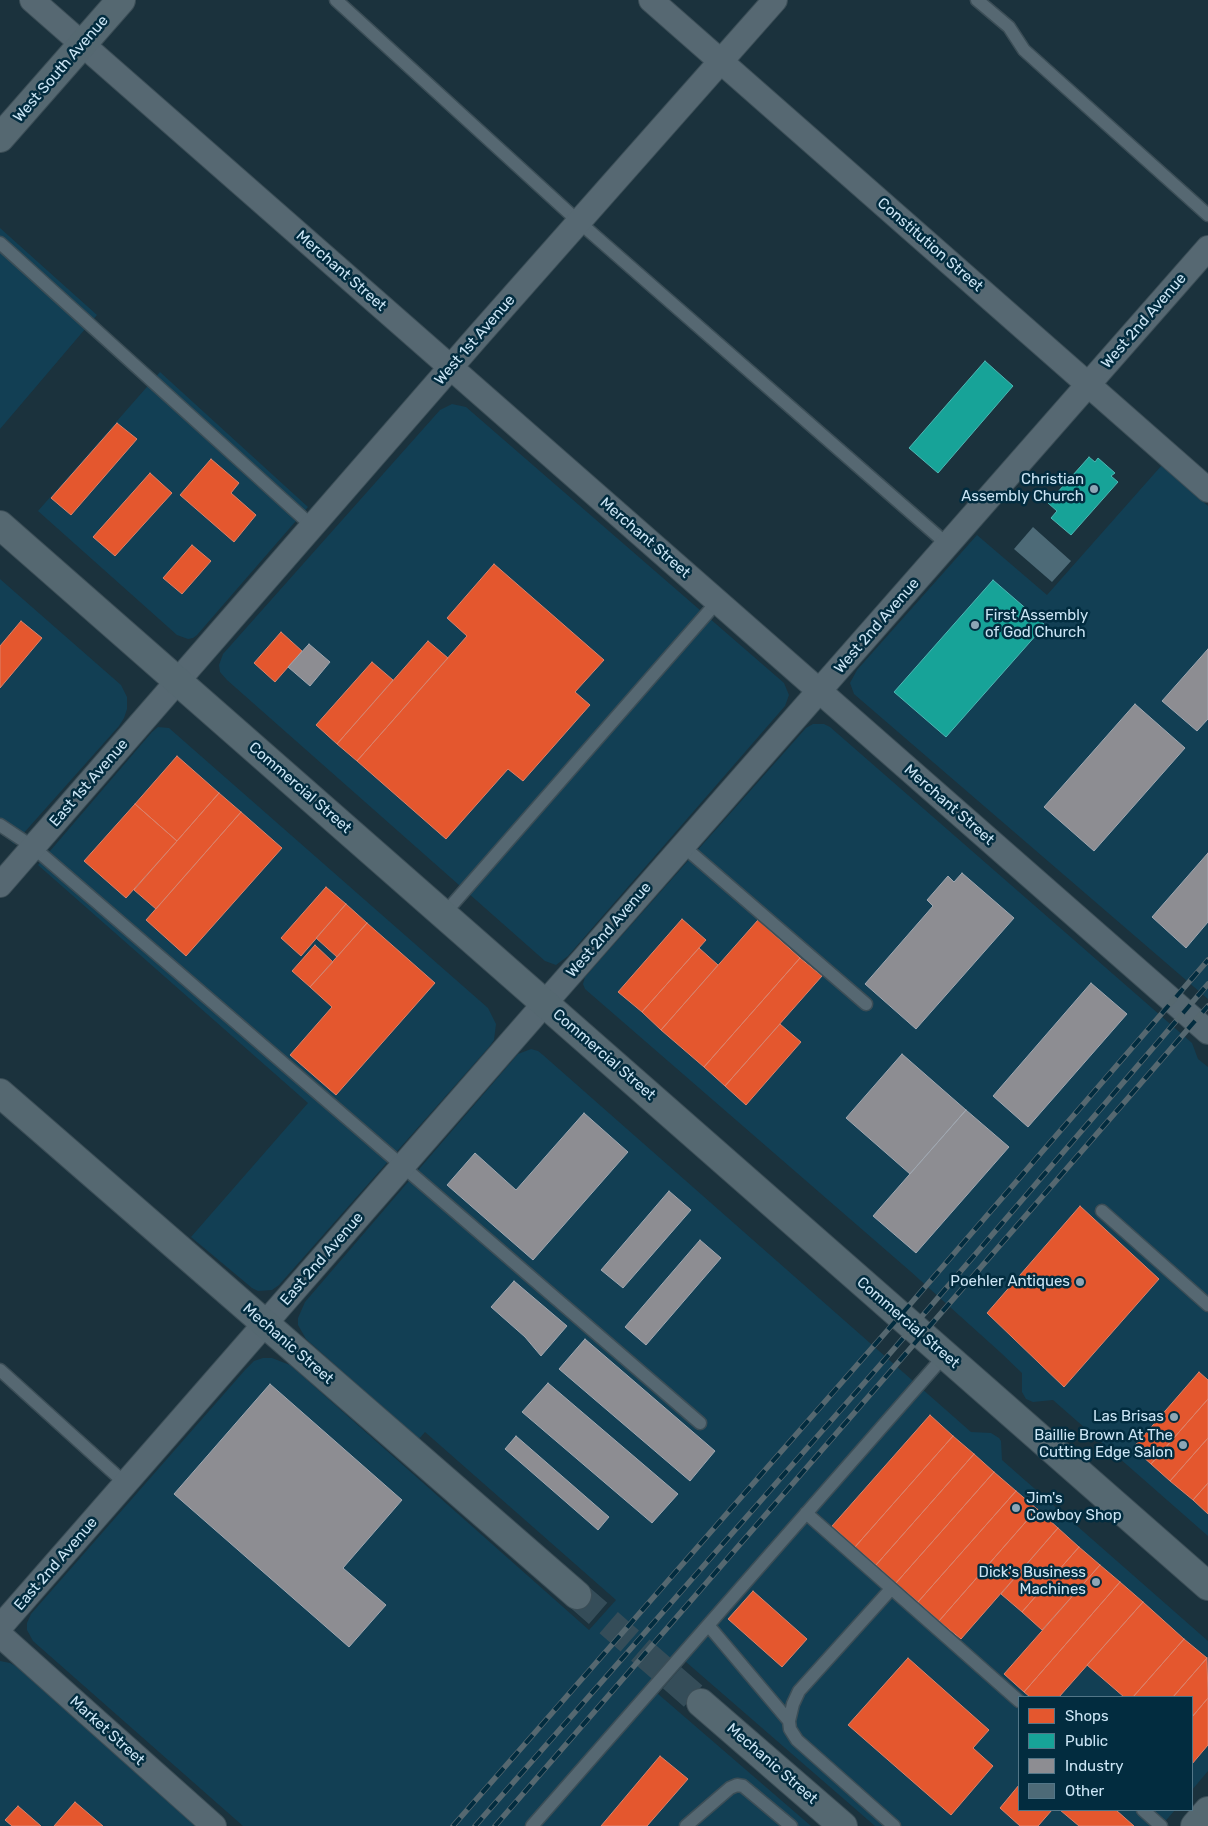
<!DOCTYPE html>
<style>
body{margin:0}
#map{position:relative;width:1208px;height:1826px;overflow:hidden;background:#1b323d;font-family:Rubik,sans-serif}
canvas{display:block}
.legend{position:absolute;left:1018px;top:1696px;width:175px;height:115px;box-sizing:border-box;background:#022c3f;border:1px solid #527688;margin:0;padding:6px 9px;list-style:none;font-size:15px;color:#cbe5f5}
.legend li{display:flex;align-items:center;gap:10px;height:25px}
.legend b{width:25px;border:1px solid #527688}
</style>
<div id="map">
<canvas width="1208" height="1826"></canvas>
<ul class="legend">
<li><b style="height:14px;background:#e4572e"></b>Shops</li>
<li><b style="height:14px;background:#17a398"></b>Public</li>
<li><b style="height:14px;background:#8d8d92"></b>Industry</li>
<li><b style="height:14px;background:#4d6a77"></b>Other</li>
</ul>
</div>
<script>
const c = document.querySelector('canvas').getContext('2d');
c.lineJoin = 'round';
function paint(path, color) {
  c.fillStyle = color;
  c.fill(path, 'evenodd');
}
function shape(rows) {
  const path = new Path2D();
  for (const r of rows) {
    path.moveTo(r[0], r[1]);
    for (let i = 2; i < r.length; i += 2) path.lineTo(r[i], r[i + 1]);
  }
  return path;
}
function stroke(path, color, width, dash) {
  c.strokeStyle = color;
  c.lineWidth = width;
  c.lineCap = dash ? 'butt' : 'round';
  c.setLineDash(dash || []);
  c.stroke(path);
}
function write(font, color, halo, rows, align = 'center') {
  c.font = font + ' Rubik,sans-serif';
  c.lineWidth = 5;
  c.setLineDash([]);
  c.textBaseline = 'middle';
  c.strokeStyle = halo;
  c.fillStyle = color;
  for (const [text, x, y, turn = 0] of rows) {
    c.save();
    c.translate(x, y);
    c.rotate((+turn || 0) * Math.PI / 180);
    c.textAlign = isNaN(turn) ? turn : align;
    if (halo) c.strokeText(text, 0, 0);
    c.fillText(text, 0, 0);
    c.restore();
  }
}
const built = shape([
 [0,228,97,315,0,429],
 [160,372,308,507,197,635,193,638,188,639,177,635,38,511],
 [452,404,466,407,784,683,789,695,785,706,568,956,556,965,545,961,227,680,220,672,219,665,223,654,440,410],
 [1162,465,1208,506,1208,999,854,694,850,683,857,670,977,535,1047,595],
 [0,579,121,685,127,697,127,709,124,718,119,726,14,844,0,832],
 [813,724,824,724,830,727,1192,1043,1198,1059,1208,1067,1208,1536,1053,1400,1033,1402,1026,1399,1022,1392,1022,1373,1000,1352,910,1271,585,989,583,984,585,977,806,728],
 [158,727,169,728,488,1008,496,1024,494,1040,489,1047,279,1285,272,1290,258,1291,252,1288,191,1237,308,1103,38,865,152,732],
 [531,1049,538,1051,543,1055,971,1432,991,1433,999,1438,1001,1441,1002,1460,1208,1641,1208,1771,1192,1790,1192,1697,1019,1697,1019,1810,1175,1810,1161,1826,875,1826,678,1655,650,1687,811,1826,243,1826,33,1641,27,1630,27,1623,31,1614,245,1370,254,1361,263,1358,272,1358,290,1365,589,1630,616,1600,425,1432,419,1439,306,1339,298,1325,298,1318,305,1302,518,1054],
 [0,1661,10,1663,17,1667,196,1826,0,1826]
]);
const shops = shape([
 [117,423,137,439,71,515,51,498,117,423],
 [211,459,239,483,231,493,256,515,234,542,180,495,211,459],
 [150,473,172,493,115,556,93,537,150,473],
 [192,545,211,561,182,594,163,578,192,545],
 [494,564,604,660,575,692,590,705,523,781,508,769,446,839,357,761,467,636,447,618,494,564],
 [21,621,42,638,0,688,0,646,21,621],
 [281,632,302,651,275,682,254,663,281,632],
 [428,641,448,658,357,761,337,744,428,641],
 [372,662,393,680,337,744,316,725,372,662],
 [177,756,219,793,177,841,135,804,177,756],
 [219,793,241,812,156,909,134,890,219,793],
 [135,804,177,841,126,898,84,861,135,804],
 [241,812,282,848,186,956,146,920,241,812],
 [326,887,346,904,301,956,281,938,326,887],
 [346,904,367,923,337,957,316,938,346,904],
 [682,919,706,940,642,1012,618,992,682,919],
 [758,920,800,958,704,1067,661,1030,758,920],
 [367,923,435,983,336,1095,290,1055,332,1007,310,987,367,923],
 [315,945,333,962,310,987,292,971,315,945],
 [699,948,718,965,661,1030,642,1012,699,948],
 [800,958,822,976,725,1086,704,1067,800,958],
 [780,1024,801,1042,746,1105,725,1086,780,1024],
 [1080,1206,1159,1279,1064,1387,987,1313,1080,1206],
 [1199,1372,1208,1380,1208,1399,1151,1464,1133,1448,1199,1372],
 [1208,1399,1208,1438,1170,1481,1151,1464,1208,1399],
 [930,1415,953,1436,855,1547,832,1526,930,1415],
 [953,1436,974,1454,876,1565,855,1547,953,1436],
 [1208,1438,1208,1483,1193,1500,1170,1481,1208,1438],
 [974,1454,994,1472,896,1583,876,1565,974,1454],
 [994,1472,1016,1491,918,1602,896,1583,994,1472],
 [1208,1483,1208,1514,1193,1500,1208,1483],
 [1016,1491,1037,1509,939,1621,918,1602,1016,1491],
 [1037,1509,1058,1528,961,1639,939,1621,1037,1509],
 [1058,1528,1079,1547,1022,1612,1001,1594,1058,1528],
 [1079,1547,1100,1565,1042,1630,1022,1612,1079,1547],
 [1100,1565,1120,1582,1024,1692,1004,1674,1100,1565],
 [1120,1582,1143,1602,1059,1697,1030,1697,1024,1692,1120,1582],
 [753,1591,807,1639,782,1667,728,1619,753,1591],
 [1143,1602,1184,1639,1133,1697,1124,1697,1087,1665,1143,1602],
 [1184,1639,1207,1658,1173,1697,1133,1697,1184,1639],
 [908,1658,989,1730,973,1748,993,1766,951,1815,848,1725,908,1658],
 [1207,1658,1208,1698,1192,1717,1192,1697,1173,1697,1207,1658],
 [1208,1698,1208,1745,1192,1764,1192,1717,1208,1698],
 [660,1756,688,1779,647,1826,601,1826,660,1756],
 [1019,1785,1019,1810,1052,1810,1038,1826,1020,1826,1000,1808,1019,1785],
 [75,1802,103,1826,54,1826,75,1802],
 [18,1806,41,1826,12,1826,5,1820,18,1806],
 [1060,1810,1116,1810,1134,1826,1079,1826,1060,1810]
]);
const public = shape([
 [985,361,1013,386,938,473,909,448,985,361],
 [1089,457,1095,462,1098,458,1115,473,1111,476,1118,482,1071,535,1051,518,1057,511,1048,503,1089,457],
 [993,580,1045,625,946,737,894,692,993,580]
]);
const industry = shape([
 [309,644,330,662,310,686,288,667,309,644],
 [1208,649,1208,719,1197,731,1162,701,1208,649],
 [1135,704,1185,748,1094,851,1044,807,1135,704],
 [1208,853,1208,922,1186,948,1152,917,1208,853],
 [962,873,1014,918,916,1029,865,984,933,906,927,900,948,876,954,882,962,873],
 [1091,983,1127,1014,1028,1127,993,1096,1091,983],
 [902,1054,966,1110,910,1174,846,1118,902,1054],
 [966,1110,1009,1147,916,1253,873,1216,966,1110],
 [584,1113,628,1152,533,1260,447,1185,475,1153,516,1190,584,1113],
 [669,1191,691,1210,623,1288,601,1270,669,1191],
 [700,1240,721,1258,646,1345,625,1327,700,1240],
 [514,1281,567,1326,541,1356,525,1337,491,1307,514,1281],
 [585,1339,715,1451,690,1481,559,1369,585,1339],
 [548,1383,678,1494,652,1523,522,1412,548,1383],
 [270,1384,402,1500,343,1568,386,1605,349,1647,174,1494,270,1384],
 [516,1436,609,1517,598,1530,505,1449,516,1436]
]);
const building = shape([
 [1033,527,1071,561,1052,582,1014,549]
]);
const secondaryTunnel = shape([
 [577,1595,701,1703]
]);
const lane = shape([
 [336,0,579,222,948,545],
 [977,0,1009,27,1024,50,1208,215],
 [0,243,312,526],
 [0,825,33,847,700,1423],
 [683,846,866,1004],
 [444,914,717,602],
 [1102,1211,1208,1305],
 [0,1370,126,1484],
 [806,1513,1019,1701],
 [891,1589,799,1691,793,1704,789,1721,790,1729,797,1740,894,1826],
 [708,1625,789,1721],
 [1143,1810,1161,1826],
 [532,1826,945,1355],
 [686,1826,730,1788,737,1785,743,1786,791,1826]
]);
const street = shape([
 [32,0,1208,1032],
 [651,0,1208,490],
 [0,885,477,337,775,0],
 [0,1627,545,1003,1208,248],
 [0,1635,214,1826]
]);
const secondary = shape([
 [0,138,121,0],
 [0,525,1208,1586],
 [0,1093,577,1595],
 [701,1703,843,1826],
 [1195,1826,1208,1811]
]);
const rail = shape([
 [453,1826,900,1316,1208,960],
 [475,1826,880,1365,1208,984],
 [495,1826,1208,1006]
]);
const markers = [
 [1094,489,5,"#8da6b5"],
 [975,625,5,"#8da6b5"],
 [1080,1282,5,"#8da6b5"],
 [1174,1417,5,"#8da6b5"],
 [1183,1445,5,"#8da6b5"],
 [1016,1508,5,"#8da6b5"],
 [1096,1582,5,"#8da6b5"]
];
const streetNames = [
 ["West South Avenue",61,69,-49],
 ["Constitution Street",930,245,41],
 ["Merchant Street",341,271,41],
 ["West 2nd Avenue",1144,321,-49],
 ["West 1st Avenue",475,340,-49],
 ["Merchant Street",645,538,41],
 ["West 2nd Avenue",877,626,-49],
 ["East 1st Avenue",89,783,-49],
 ["Commercial Street",300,788,41],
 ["Merchant Street",949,805,41],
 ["West 2nd Avenue",609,930,-49],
 ["Commercial Street",604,1055,41],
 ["East 2nd Avenue",322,1259,-49],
 ["Commercial Street",908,1323,41],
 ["Mechanic Street",288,1344,41],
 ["East 2nd Avenue",56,1564,-49],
 ["Market Street",107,1731,42],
 ["Mechanic Street",772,1764,41]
];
const poiNames = [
 ["Christian",1084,480],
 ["Assembly Church",1084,497],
 ["First Assembly",985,616,"left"],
 ["of God Church",985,633,"left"],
 ["Poehler Antiques",1070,1282],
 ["Las Brisas",1164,1417],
 ["Baillie Brown At The",1173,1436],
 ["Cutting Edge Salon",1173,1453],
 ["Jim's",1026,1499,"left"],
 ["Cowboy Shop",1026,1516,"left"],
 ["Dick's Business",1086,1573],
 ["Machines",1086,1590]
];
paint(built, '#123f54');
paint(shops, '#e4572e');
stroke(shops, '#dc826a', 1);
paint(public, '#17a398');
stroke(public, '#4db7b4', 1);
paint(industry, '#8d8d92');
stroke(industry, '#a0a7b0', 1);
paint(building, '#4d6a77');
stroke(secondaryTunnel, '#354d59', 28, [28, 14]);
stroke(lane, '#3c4e57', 15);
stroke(street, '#3c4e57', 26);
stroke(secondary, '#3c4e57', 30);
stroke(lane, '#566872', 12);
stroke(street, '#566872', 24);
stroke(secondary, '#556871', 28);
stroke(rail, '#566870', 5.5);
stroke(rail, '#022c3f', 4, [11]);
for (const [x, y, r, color] of markers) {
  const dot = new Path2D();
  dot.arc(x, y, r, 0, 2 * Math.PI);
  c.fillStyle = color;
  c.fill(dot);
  stroke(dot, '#022c3f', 2);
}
write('15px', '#cbe5f5', '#022c3f', streetNames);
write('15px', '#cbe5f5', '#022c3f', poiNames, 'right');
</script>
